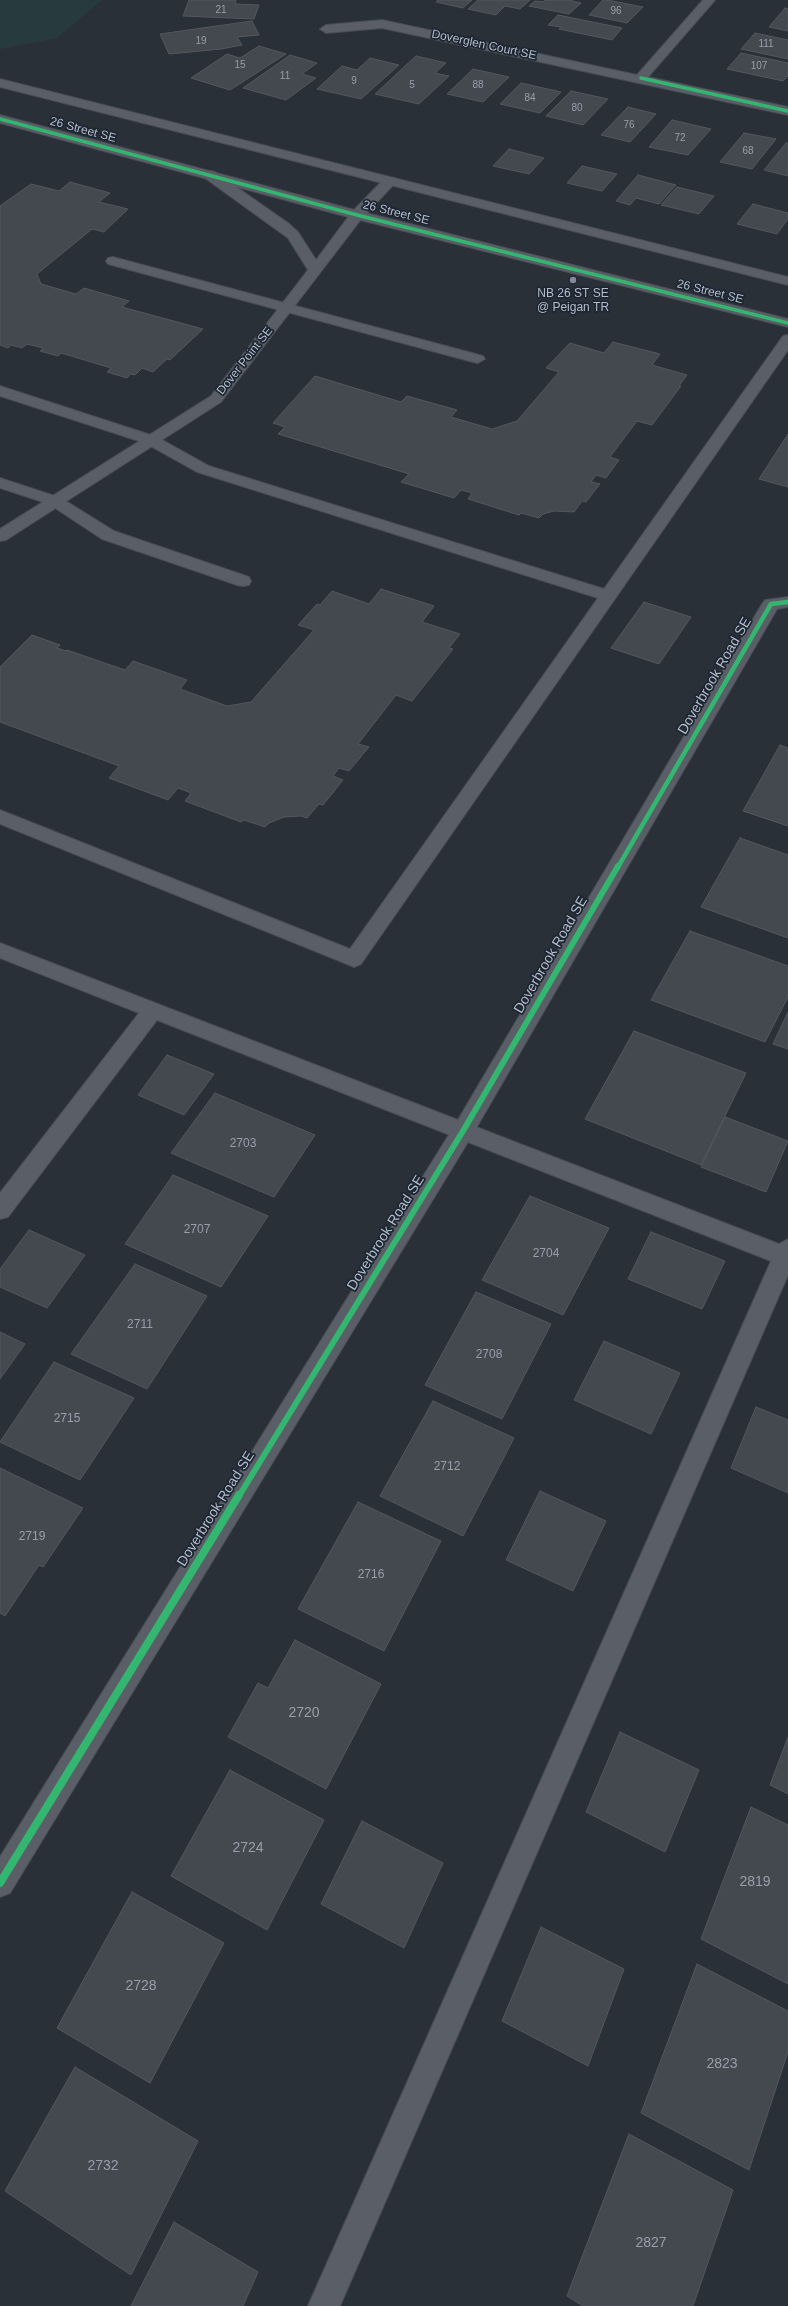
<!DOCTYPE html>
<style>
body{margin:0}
canvas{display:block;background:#2a3038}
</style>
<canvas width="788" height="2306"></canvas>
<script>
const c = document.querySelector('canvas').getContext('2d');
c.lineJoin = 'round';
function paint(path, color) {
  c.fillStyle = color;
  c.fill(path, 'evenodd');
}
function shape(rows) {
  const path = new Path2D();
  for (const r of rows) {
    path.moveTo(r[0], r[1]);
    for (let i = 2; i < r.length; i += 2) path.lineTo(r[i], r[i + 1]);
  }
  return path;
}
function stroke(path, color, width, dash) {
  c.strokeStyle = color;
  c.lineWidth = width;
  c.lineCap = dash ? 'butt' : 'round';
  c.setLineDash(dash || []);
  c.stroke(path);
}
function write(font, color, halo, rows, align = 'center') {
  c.font = font + ' Helvetica,sans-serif';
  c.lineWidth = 3.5;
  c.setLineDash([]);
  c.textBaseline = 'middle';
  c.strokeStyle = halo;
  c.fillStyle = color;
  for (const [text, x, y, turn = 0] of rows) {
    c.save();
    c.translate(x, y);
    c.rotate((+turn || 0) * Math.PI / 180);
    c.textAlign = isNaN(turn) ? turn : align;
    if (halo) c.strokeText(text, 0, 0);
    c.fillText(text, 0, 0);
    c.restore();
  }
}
const green = shape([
 [0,0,102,0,57,38,0,49]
]);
const building = shape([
 [189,0,236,0,235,4,259,5,254,19,183,16,189,0],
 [438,0,472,0,463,8,436,2,438,0],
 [478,0,530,0,520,9,505,6,496,15,468,9,478,0],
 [545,0,568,0,581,3,569,14,529,6,535,1,543,2,545,0],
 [603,0,607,0,643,7,627,23,589,15,603,0],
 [785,8,788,9,788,31,769,27,785,8],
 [558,15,622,28,612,40,559,29,561,27,548,25,558,15],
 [252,21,259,35,237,37,242,45,221,49,169,54,160,34,252,21],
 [755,33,788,40,788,59,741,49,755,33],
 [259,46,286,54,230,90,191,78,227,54,240,58,259,46],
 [741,53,788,63,788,76,783,81,727,69,741,53],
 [290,55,317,63,302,74,316,78,286,100,243,88,290,55],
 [416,56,446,63,435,73,449,76,419,104,375,94,416,56],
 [370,58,399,65,361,99,317,89,342,66,357,70,370,58],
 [473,69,509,77,483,102,447,94,473,69],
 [521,83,561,92,540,113,500,104,521,83],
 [571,91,608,99,583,125,546,116,571,91],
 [628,107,656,114,630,142,601,135,628,107],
 [672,120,711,129,688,155,649,147,672,120],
 [744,133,776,139,752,169,720,162,744,133],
 [786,143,788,143,788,176,764,170,786,143],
 [509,149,544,158,529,174,493,166,509,149],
 [582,166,617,174,602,191,567,183,582,166],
 [638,175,676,185,659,204,636,198,630,205,616,201,638,175],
 [70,182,110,193,99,202,128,209,104,232,92,229,37,274,41,284,76,294,84,288,129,301,122,307,203,329,170,360,167,359,153,372,142,368,135,375,130,374,127,378,107,372,111,368,61,353,58,356,40,351,43,348,27,344,22,348,11,345,8,348,0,345,0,206,31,184,59,191,70,182],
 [677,187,714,196,699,214,661,205,677,187],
 [753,204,788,213,788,219,777,234,737,224,753,204],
 [613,342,660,354,652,365,687,375,679,386,681,386,652,425,637,421,610,457,619,460,606,478,596,475,591,482,600,484,586,502,582,501,574,512,554,511,543,514,539,518,521,513,519,515,468,499,472,493,461,490,454,498,401,482,409,474,278,434,285,427,273,423,315,376,401,402,407,396,457,410,451,417,492,429,517,421,559,372,546,368,570,343,604,353,613,342],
 [788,434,788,487,759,479,788,434],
 [381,589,434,606,422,622,460,634,449,648,453,649,412,701,396,695,358,744,369,747,349,771,339,768,333,776,343,780,323,805,319,804,307,818,301,816,284,817,269,823,265,827,244,820,241,822,185,801,191,793,178,788,168,800,109,778,119,766,0,722,0,667,32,635,60,645,57,648,66,651,67,650,125,670,133,661,187,680,180,689,227,706,251,702,314,630,298,625,317,604,320,605,332,591,369,604,381,589],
 [644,602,691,617,659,664,611,648,644,602],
 [780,745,788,748,788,826,743,811,780,745],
 [740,838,788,855,788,938,701,907,740,838],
 [690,931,788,966,788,997,765,1042,651,1000,690,931],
 [788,1012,788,1049,773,1044,788,1012],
 [634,1031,746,1073,701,1165,585,1119,634,1031],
 [167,1055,214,1074,184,1115,138,1095,167,1055],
 [215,1093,315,1135,274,1197,171,1153,215,1093],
 [725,1117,788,1141,766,1192,701,1167,725,1117],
 [173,1175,268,1216,221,1287,125,1244,173,1175],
 [530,1196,609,1228,563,1315,482,1280,530,1196],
 [29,1230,85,1255,47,1308,0,1287,0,1269,29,1230],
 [651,1232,725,1261,702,1309,628,1279,651,1232],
 [135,1264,207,1296,147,1389,71,1354,135,1264],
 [476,1292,551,1324,502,1419,425,1385,476,1292],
 [0,1332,25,1344,0,1379,0,1332],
 [604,1341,680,1373,651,1434,574,1400,604,1341],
 [54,1362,134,1398,80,1480,0,1442,54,1362],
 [433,1401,514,1438,463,1536,380,1496,433,1401],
 [756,1407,788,1420,788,1493,731,1468,756,1407],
 [0,1468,83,1508,43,1567,39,1565,5,1616,0,1613,0,1468],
 [540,1491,606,1521,573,1591,506,1560,540,1491],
 [358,1502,441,1541,384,1651,298,1609,358,1502],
 [295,1640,381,1684,326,1789,228,1737,258,1683,268,1688,295,1640],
 [620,1732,699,1770,665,1852,586,1812,620,1732],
 [788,1737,788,1794,770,1785,788,1737],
 [230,1770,324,1820,267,1930,171,1876,230,1770],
 [751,1807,788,1825,788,1984,701,1939,751,1807],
 [362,1821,443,1863,404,1948,321,1904,362,1821],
 [132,1892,224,1943,150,2083,57,2028,132,1892],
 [541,1927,624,1969,588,2066,502,2021,541,1927],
 [697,1964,788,2011,788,2052,749,2170,641,2113,697,1964],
 [75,2067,198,2141,131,2275,5,2191,75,2067],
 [629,2134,733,2190,693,2306,583,2306,567,2296,629,2134],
 [174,2222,258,2272,243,2306,131,2306,174,2222]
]);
const service = shape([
 [113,257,483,356,485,359,478,363,473,362,108,264,106,261,108,258,113,257],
 [788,335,788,350,361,964,354,967,347,964,0,824,0,810,350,949,598,598,197,472,145,443,0,396,0,386,157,437,209,466,604,589,783,336,788,335],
 [0,478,61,498,114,531,249,577,251,581,249,585,243,586,237,585,102,539,49,504,0,488,0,478],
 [0,943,779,1244,788,1239,788,1275,340,2306,308,2306,771,1261,157,1020,8,1217,0,1219,0,1193,139,1013,0,958,0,943]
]);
const minor = shape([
 [703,0,715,0,648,77,788,107,788,115,382,28,326,33,320,29,326,25,382,20,637,75,703,0],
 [210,171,215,172,288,223,298,232,316,260,352,212,385,178,395,178,397,181,362,218,221,402,6,540,0,541,0,529,211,396,308,270,288,238,205,178,203,175,210,171],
 [788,597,788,607,777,609,471,1137,10,1893,0,1897,0,1857,455,1125,762,604,765,600,788,597]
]);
const tertiary = shape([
 [0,79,788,277,788,285,0,87,0,79],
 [0,115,362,212,788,319,788,327,352,218,0,123,0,115]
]);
const cyclewayFar3 = shape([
 [641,78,788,111],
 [0,119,357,215,788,323]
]);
const cyclewayFar2 = shape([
 [618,867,771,604,788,602]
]);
const cyclewayFar1 = shape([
 [239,1496,463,1131,618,866]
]);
const cycleway = shape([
 [0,1883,239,1495]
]);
const markers = [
 [573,280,4,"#848b96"]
];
const farNumbernames = [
 ["21",221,10],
 ["96",616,11],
 ["19",201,41],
 ["111",766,44],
 ["15",240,65],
 ["107",759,66],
 ["11",285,76],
 ["9",354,81],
 ["5",412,85],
 ["88",478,85],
 ["84",530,98],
 ["80",577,108],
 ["76",629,125],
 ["72",680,138],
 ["68",748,151]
];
const farStreetnames = [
 ["Doverglen Court SE",484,45,12],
 ["26 Street SE",83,130,15],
 ["26 Street SE",396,213,14],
 ["26 Street SE",710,292,14],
 ["Dover Point SE",245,361,-52]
];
const farPoinames = [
 ["NB 26 ST SE",573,294],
 ["@ Peigan TR",573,308]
];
const numberNames = [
 ["2703",243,1144],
 ["2707",197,1230],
 ["2704",546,1254],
 ["2711",140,1325],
 ["2708",489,1355],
 ["2715",67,1419],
 ["2712",447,1467],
 ["2719",32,1537],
 ["2716",371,1575]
];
const streetNames = [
 ["Doverbrook Road SE",715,676,-60],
 ["Doverbrook Road SE",551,955,-60],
 ["Doverbrook Road SE",386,1233,-58],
 ["Doverbrook Road SE",216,1509,-58]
];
const nearNumbernames = [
 ["2720",304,1713],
 ["2724",248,1848],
 ["2819",755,1882],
 ["2728",141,1986],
 ["2823",722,2064],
 ["2732",103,2166],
 ["2827",651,2243]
];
paint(green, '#273a3e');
paint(building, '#444950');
stroke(building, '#52575f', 1);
stroke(service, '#484c53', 2);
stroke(minor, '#484c53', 2);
stroke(tertiary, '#484c53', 2);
paint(service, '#5a5e66');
paint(minor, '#5a5e66');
paint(tertiary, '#5a5e66');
stroke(cyclewayFar3, '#33b770', 3.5);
stroke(cyclewayFar2, '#33b770', 4.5);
stroke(cyclewayFar1, '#33b770', 6);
stroke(cycleway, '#33b770', 8);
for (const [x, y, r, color] of markers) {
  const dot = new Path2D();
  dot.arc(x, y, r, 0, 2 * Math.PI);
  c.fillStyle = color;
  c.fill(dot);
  stroke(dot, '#1d2633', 1.5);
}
write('10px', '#989fab', null, farNumbernames);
write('12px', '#b4bcc9', '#1d2633', farStreetnames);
write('12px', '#b4bcc9', '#1d2633', farPoinames);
write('12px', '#989fab', null, numberNames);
write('14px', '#b4bcc9', '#1d2633', streetNames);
write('14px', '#989fab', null, nearNumbernames);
</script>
